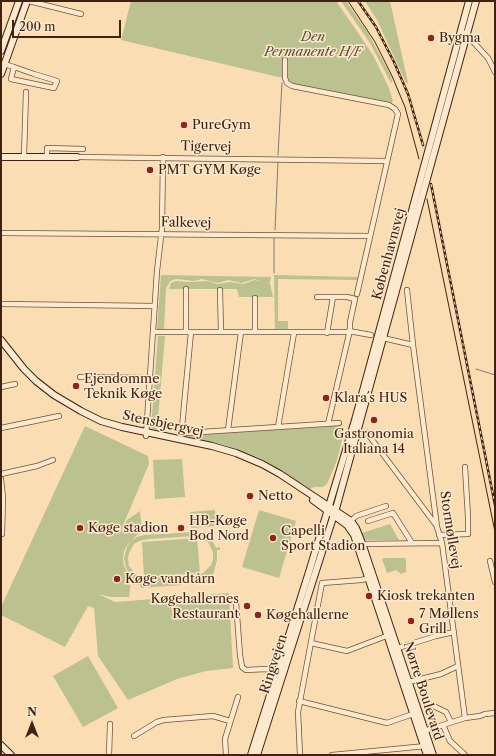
<!DOCTYPE html>
<meta charset="utf-8">
<style>
body{margin:0}
#map{position:relative;width:496px;height:756px;overflow:hidden;background:#fbddb3;font-family:"Libre Caslon Text",serif}
canvas{display:block}
.frame{position:absolute;inset:0;border:2px solid #412211;pointer-events:none}
.north{position:absolute;left:12px;top:704px;width:40px;height:40px;-webkit-text-stroke:3px #fce9ce;paint-order:stroke;rotate:0deg;font-size:11px;font-weight:700;line-height:16px;text-align:center;color:#412211}
.north::after{content:'';display:block;margin:auto;width:14px;height:18px;background:#412211;clip-path:polygon(50% 0,100% 100%,50% 72%,0 100%)}
.scale{position:absolute;left:12px;top:20px;width:109px;height:18px;box-sizing:border-box;border:2px solid #412211;border-top:0;padding-left:5px;font-size:12px;line-height:14px;white-space:nowrap;color:#412211;-webkit-text-stroke:3px #fce9ce;paint-order:stroke}
</style>
<div id="map">
<canvas width="496" height="756"></canvas>
<div class="frame"></div>
<div class="north">N</div>
<div class="scale">200 m</div>
</div>
<script>
const c = document.querySelector('canvas').getContext('2d');
c.lineJoin = 'round';
function paint(path, color) {
  c.fillStyle = color;
  c.fill(path, 'evenodd');
}
function shape(rows) {
  const path = new Path2D();
  for (const r of rows) {
    path.moveTo(r[0], r[1]);
    for (let i = 2; i < r.length; i += 2) path.lineTo(r[i], r[i + 1]);
  }
  return path;
}
function stroke(path, color, width, dash) {
  c.strokeStyle = color;
  c.lineWidth = width;
  c.lineCap = dash ? 'butt' : 'round';
  c.setLineDash(dash || []);
  c.stroke(path);
}
function write(font, color, halo, rows, align = 'center') {
  c.font = font + ' "Libre Caslon Text",serif';
  c.lineWidth = 3;
  c.setLineDash([]);
  c.textBaseline = 'middle';
  c.strokeStyle = halo;
  c.fillStyle = color;
  for (const [text, x, y, turn = 0] of rows) {
    c.save();
    c.translate(x, y);
    c.rotate((+turn || 0) * Math.PI / 180);
    c.textAlign = isNaN(turn) ? turn : align;
    if (halo) c.strokeText(text, 0, 0);
    c.fillText(text, 0, 0);
    c.restore();
  }
}
const green = shape([
 [131,1,336,1,359,34,374,57,389,88,393,101,390,104,292,84,287,79,121,40],
 [341,1,346,1,368,33,391,76,392,82,391,83,370,43],
 [365,1,390,1,408,83,406,83,377,20],
 [161,275,271,277,270,282,268,282,270,283,273,297,239,297,237,289,169,289,171,283,176,281,189,282,208,281,217,284,230,282,244,284,254,280,260,281,254,279,242,283,228,280,218,283,202,279,194,281,176,279,170,281,166,289,164,329,157,329],
 [274,275,358,277,357,280,278,279,278,321,288,321,288,330,275,330],
 [158,336,165,336,157,430,151,428],
 [85,426,148,456,149,464,119,535,127,520,140,511,142,532,138,534,128,544,124,551,123,559,124,566,131,578,129,597,111,597,98,594,115,602,229,593,233,668,206,671,177,679,128,700,98,656,94,608,88,606,65,647,1,615,1,607],
 [321,426,341,426,343,436,337,460,327,484,323,487,314,487,310,489,274,466,260,458,225,445,187,436],
 [182,459,185,497,155,499,153,460],
 [215,510,216,526,191,528,190,512],
 [259,510,296,521,279,578,242,567],
 [390,524,399,540,366,540,365,539,362,533],
 [196,532,206,535,213,542,216,548,220,547,220,550,217,550,217,560,211,583,204,584,203,582,182,583,182,585,141,588,140,585,133,585,132,577,126,568,124,558,127,547,131,541,137,537,144,535],
 [196,536,208,542,213,552,213,560,211,565,203,573,194,575,144,578,136,575,129,566,128,558,129,553,134,544,139,541,148,539],
 [197,538,200,573,144,577,142,542],
 [384,558,405,558,406,560,406,572,401,574,396,570,387,573,382,559],
 [88,656,118,708,83,727,53,676]
]);
const stream = shape([
 [278,155,282,83],
 [275,230,278,162],
 [274,273,274,238],
 [476,369,495,375]
]);
const street = shape([
 [29,1,81,14],
 [465,33,488,58,495,72],
 [285,60,285,78,287,83,292,86,389,105,395,109,398,114,357,294],
 [4,64,14,67,34,74,57,81,54,88,11,79,14,67],
 [24,156,26,92],
 [47,156,47,148,83,149],
 [77,157,387,161],
 [1,233,370,236],
 [220,290,221,332],
 [407,290,413,345],
 [317,297,347,297,355,299,350,322,350,330,328,424],
 [1,304,155,306],
 [349,331,371,335],
 [153,332,349,332],
 [186,332,186,289],
 [191,332,182,427,183,432,186,433,339,423],
 [255,332,255,298],
 [327,333,333,297],
 [383,338,413,345,437,527,442,543,465,718],
 [80,377,150,378],
 [1,387,15,384],
 [278,427,294,333],
 [1,428,59,416],
 [228,430,241,332],
 [367,433,436,525],
 [146,436,157,271,162,228,163,157],
 [1,474,37,466,53,460],
 [1,479,3,497,2,534],
 [351,521,356,516,386,506],
 [368,521,393,513,412,543],
 [439,535,468,534,468,517,465,467],
 [360,544,442,543],
 [490,561,495,582],
 [236,602,240,655,242,667,246,670,266,669,279,671],
 [311,643,347,651,389,635],
 [398,648,436,636,454,632],
 [409,682,441,674,458,666],
 [299,701,387,723,413,714],
 [427,703,446,712,451,722],
 [443,725,450,741,465,755],
 [424,731,465,718,480,716,485,714,495,713],
 [134,736,157,722,164,720,213,716,230,721],
 [109,755,110,724],
 [226,755,225,739,238,697],
 [300,755,298,712,322,583,361,580,370,578],
 [332,755,426,746]
]);
const secondary = shape([
 [1,51,19,1],
 [1,74,27,1],
 [1,157,77,157],
 [1,340,24,369,36,381,54,395,81,411,101,421,122,427,212,446,236,453,262,464,280,474,351,521,356,528,362,543,433,755],
 [313,500,347,525,354,535,427,755],
 [1,745,11,755],
 [251,755,309,572,355,420,469,1],
 [257,755,337,505,476,1]
]);
const tram = shape([
 [348,1,375,42,392,76,405,107,419,159],
 [427,199,495,532]
]);
const rail = shape([
 [358,1,376,27,394,62,408,94,423,145],
 [431,184,495,505]
]);
const markers = [
 [431,38,4,"#8f2418"],
 [184,125,4,"#8f2418"],
 [150,170,4,"#8f2418"],
 [76,386,4,"#8f2418"],
 [326,398,4,"#8f2418"],
 [374,420,4,"#8f2418"],
 [250,496,4,"#8f2418"],
 [80,528,4,"#8f2418"],
 [181,528,4,"#8f2418"],
 [273,538,4,"#8f2418"],
 [117,579,4,"#8f2418"],
 [369,596,4,"#8f2418"],
 [247,606,4,"#8f2418"],
 [258,615,4,"#8f2418"],
 [411,621,4,"#8f2418"]
];
const parkNames = [
 ["Den",313,37],
 ["Permanente H/F",313,52]
];
const poiNames = [
 ["Bygma",439,38],
 ["PureGym",192,125],
 ["PMT GYM Køge",158,170],
 ["Ejendomme",84,379],
 ["Teknik Køge",84,394],
 ["Klara´s HUS",334,398],
 ["Gastronomia",374,434,"center"],
 ["Italiana 14",374,449,"center"],
 ["Netto",258,496],
 ["HB-Køge",189,521],
 ["Bod Nord",189,536],
 ["Køge stadion",88,528],
 ["Capelli",281,531],
 ["Sport Stadion",281,546],
 ["Køge vandtårn",125,579],
 ["Kiosk trekanten",377,596],
 ["Køgehallernes",239,599,"right"],
 ["Restaurant",239,614,"right"],
 ["7 Møllens",419,614],
 ["Grill",419,629],
 ["Køgehallerne",266,615]
];
const streetNames = [
 ["Tigervej",206,147,1],
 ["Falkevej",186,223,1],
 ["Københavnsvej",389,254,-75],
 ["Stensbjergvej",163,424,12],
 ["Stormøllevej",450,530,81],
 ["Ringvejen",274,664,-72],
 ["Nørre Boulevard",423,691,72]
];
paint(green, '#bbc28f');
stroke(stream, '#7c7d75', 1);
stroke(street, '#70513a', 6);
stroke(secondary, '#412211', 8);
stroke(street, '#fce9ce', 4.5);
stroke(secondary, '#fce9ce', 6);
stroke(tram, '#412211', 1);
stroke(rail, '#412211', 2.5);
stroke(rail, '#fce9ce', 1, [3]);
for (const [x, y, r, color] of markers) {
  const dot = new Path2D();
  dot.arc(x, y, r, 0, 2 * Math.PI);
  c.fillStyle = color;
  c.fill(dot);
  stroke(dot, '#fce9ce', 1.5);
}
write('italic 13px', '#604a30', '#fce9ce', parkNames);
write('13px', '#412211', '#fce9ce', poiNames, 'left');
write('13px', '#412211', '#fce9ce', streetNames);
</script>
